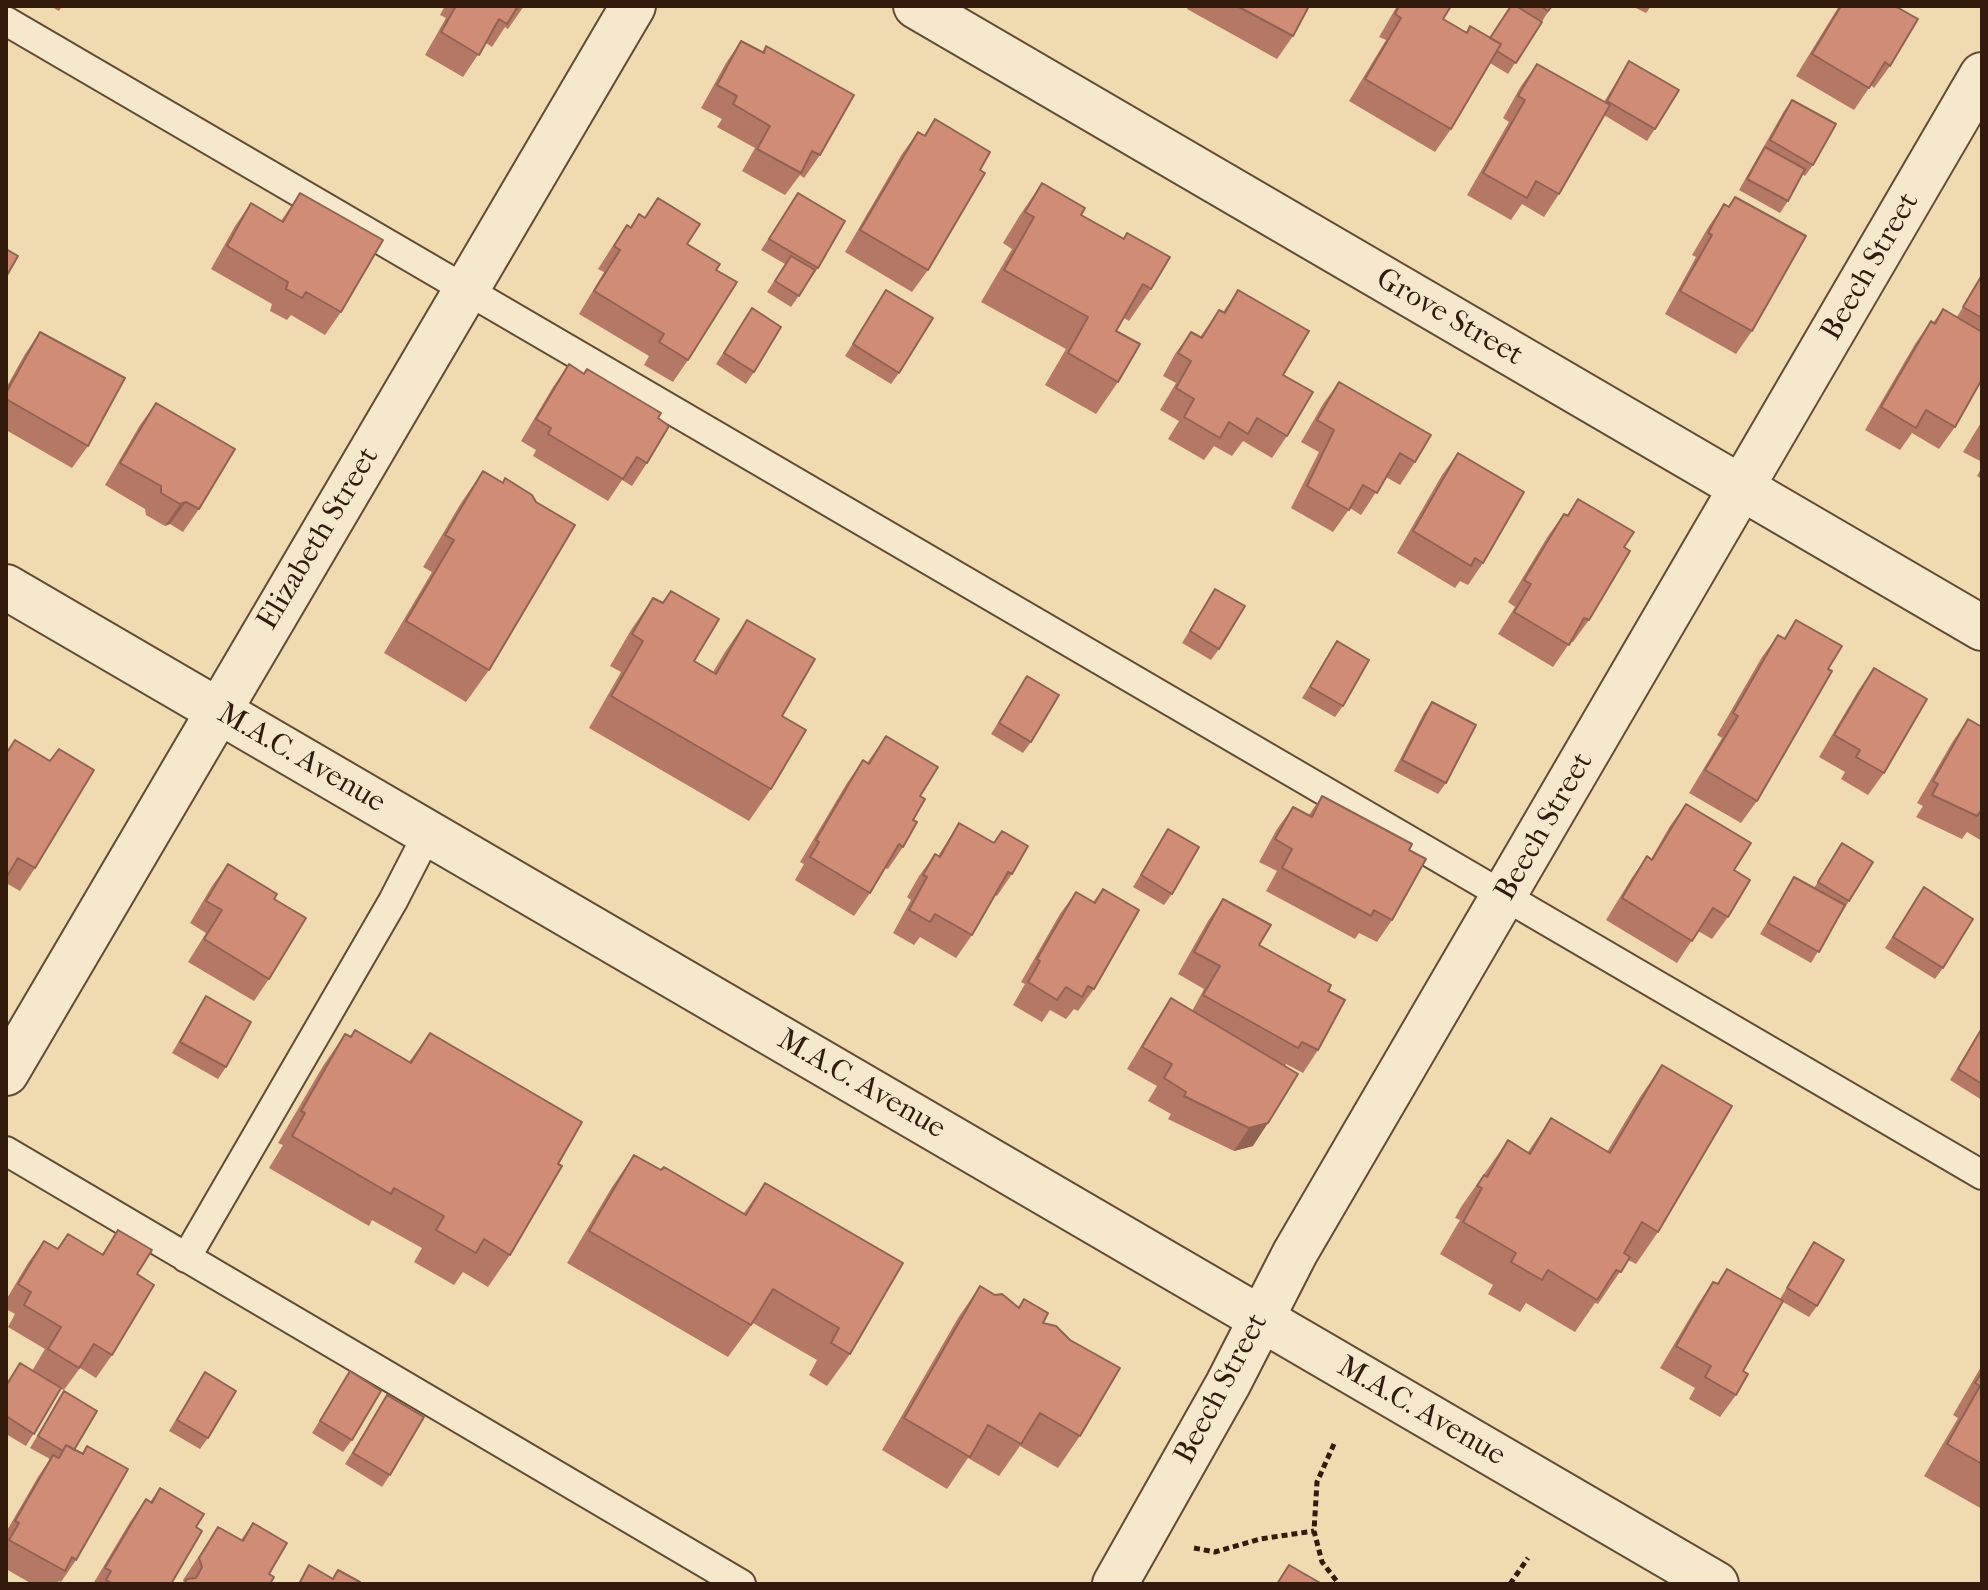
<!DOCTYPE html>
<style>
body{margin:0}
#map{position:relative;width:1988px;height:1590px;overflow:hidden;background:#f0dbb0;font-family:"IM FELL French Canon",serif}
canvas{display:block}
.frame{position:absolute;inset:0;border:8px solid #321a0c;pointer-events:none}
</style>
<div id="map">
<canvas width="1988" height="1590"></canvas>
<div class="frame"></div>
</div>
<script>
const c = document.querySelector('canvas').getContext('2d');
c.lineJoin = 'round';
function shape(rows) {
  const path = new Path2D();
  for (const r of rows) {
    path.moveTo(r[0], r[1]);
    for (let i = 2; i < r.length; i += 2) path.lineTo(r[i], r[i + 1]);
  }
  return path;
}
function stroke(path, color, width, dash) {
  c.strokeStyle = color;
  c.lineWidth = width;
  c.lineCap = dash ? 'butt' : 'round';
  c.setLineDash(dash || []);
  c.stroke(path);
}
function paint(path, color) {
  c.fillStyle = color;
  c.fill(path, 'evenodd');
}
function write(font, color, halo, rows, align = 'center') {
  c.font = font + ' "IM FELL French Canon",serif';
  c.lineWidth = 6;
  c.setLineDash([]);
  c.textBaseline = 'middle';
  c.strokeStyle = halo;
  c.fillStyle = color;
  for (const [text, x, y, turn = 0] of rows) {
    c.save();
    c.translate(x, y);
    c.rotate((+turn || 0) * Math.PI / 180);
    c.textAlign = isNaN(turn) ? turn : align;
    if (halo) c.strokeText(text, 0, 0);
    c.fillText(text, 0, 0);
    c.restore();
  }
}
const path = shape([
 [1334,1444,1317,1482,1314,1531,1322,1562,1339,1584],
 [1194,1548,1215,1552,1260,1539,1314,1531],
 [1510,1584,1528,1558]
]);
const service = shape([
 [6,21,1982,1175],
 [6,1151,741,1584],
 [186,1258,393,901,428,833]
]);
const minor = shape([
 [916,6,1982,628],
 [6,587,1716,1584],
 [6,1073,633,6],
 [1115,1584,1228,1384,1295,1253,1982,75]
]);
const wall = shape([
 [50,6,62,6,59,11],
 [445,6,524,6,508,29,505,27,492,47,486,43,463,77,425,55,446,18,440,15],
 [1189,6,1309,6,1293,36,1277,59,1187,9],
 [1397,6,1451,6,1443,19,1466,32,1490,37,1511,6,1552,6,1508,74,1490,63,1451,129,1435,152,1349,101,1386,40,1379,37],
 [1632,6,1651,6,1646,13],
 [1839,6,1895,6,1890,66,1874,88,1871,85,1854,110,1796,76],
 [741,41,762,52,766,46,820,155,804,178,800,175,785,195,742,171,755,148,717,127,722,119,701,108,726,63],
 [1629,61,1655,129,1647,141,1604,115,1559,194,1544,217,1522,204,1511,220,1467,195,1509,122,1503,118,1521,86,1537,64,1604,102],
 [1792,100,1813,165,1805,176,1802,174,1788,201,1780,213,1739,190,1784,111],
 [935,119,980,170,928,270,912,292,845,252,902,154,918,132,924,135],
 [1042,183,1081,215,1123,239,1127,233,1151,289,1129,321,1124,318,1116,331,1118,382,1096,414,1045,385,1066,349,981,302,1012,249,1003,243,1020,215],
 [300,193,341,312,325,335,291,315,287,320,270,311,272,304,211,269,235,226,251,203,281,221],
 [798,193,818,268,791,307,767,292,785,264,761,250],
 [1735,197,1752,331,1736,354,1665,314,1696,257,1692,255,1709,226,1724,204,1728,206],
 [658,198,687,244,716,270,688,360,673,382,644,365,649,356,579,314,604,272,598,269,612,247,627,225,630,227,639,214,644,218],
 [1982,275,1982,379,1955,427,1939,449,1912,433,1900,450,1865,430,1915,344,1931,321,1933,323,1943,309,1957,317],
 [886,290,899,373,891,384,845,356],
 [1238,290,1283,375,1287,436,1272,458,1243,441,1232,456,1214,446,1204,460,1168,439,1179,421,1160,410,1176,383,1163,376,1175,354,1191,332,1200,337,1219,310,1223,312],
 [752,308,754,372,746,384,716,364],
 [40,332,88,446,72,468,6,430,6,388,25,354],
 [569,364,658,418,647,463,632,486,622,480,608,501,533,456,536,450,521,441,553,387],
 [1339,382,1415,462,1400,485,1386,477,1361,515,1350,508,1333,532,1291,508,1319,452,1301,442,1323,404],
 [156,403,199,509,183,532,170,524,165,526,146,515,145,509,105,485,140,425],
 [1982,421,1982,462,1963,452],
 [1458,453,1483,563,1468,585,1460,581,1455,588,1397,553,1442,475],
 [1982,467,1982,479,1977,476],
 [483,471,489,670,466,702,384,653,432,572,423,567,461,503],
 [1578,499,1624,547,1589,620,1573,642,1571,641,1553,667,1498,634,1515,607,1508,602,1548,536,1564,514,1567,515],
 [1215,589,1219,649,1211,660,1182,643],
 [671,591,694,661,713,672,725,652,747,620,782,716,771,789,749,821,589,728,621,672,610,666,631,630,653,598,662,603],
 [1796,620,1828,669,1757,801,1741,823,1689,793,1722,738,1717,735,1762,657,1778,635,1784,638],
 [1337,641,1343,706,1335,717,1302,698],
 [1874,668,1884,773,1868,795,1841,779,1845,772,1819,757,1858,691],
 [1027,676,1031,742,1023,753,991,734],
 [1432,702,1446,783,1438,794,1394,771,1424,713],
 [1968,719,1982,727,1982,841,1967,832,1962,839,1916,817,1923,806,1917,803,1953,741],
 [886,736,920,796,913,820,903,847,888,869,885,868,870,893,854,916,795,880,804,864,800,862,847,783,863,760,867,763],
 [15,740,35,868,20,891,6,883,6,752],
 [1322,796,1409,850,1392,920,1377,942,1359,933,1355,939,1266,891,1277,871,1259,862,1277,829,1293,807,1309,815],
 [1686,804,1734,870,1728,917,1712,939,1698,931,1677,963,1606,920,1631,879,1647,856,1651,859,1670,826],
 [959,823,993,843,1002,831,1012,874,997,896,995,895,972,935,956,958,920,937,914,945,893,933,911,900,907,897,919,876,935,854,938,856],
 [1168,829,1172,894,1164,905,1133,887],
 [1842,843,1849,901,1811,963,1760,934,1794,877,1814,888],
 [228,864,274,899,269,979,254,1001,188,962,206,933,190,923,212,886],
 [1924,887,1943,968,1935,979,1885,948],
 [1103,889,1094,989,1078,1011,1074,1009,1066,1019,1050,1010,1042,1022,1013,1005,1025,984,1021,982,1060,914,1076,892,1093,902],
 [1223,899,1259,945,1328,991,1318,1050,1303,1073,1286,1064,1253,1146,1234,1151,1168,1119,1171,1114,1148,1101,1157,1086,1127,1069,1156,1021,1171,998,1192,1011,1204,989,1178,974,1208,921],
 [206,996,226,1067,218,1079,172,1053,198,1008],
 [1982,1027,1982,1100,1950,1080],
 [355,1030,409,1062,430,1033,558,1164,510,1255,488,1287,463,1272,454,1285,414,1262,422,1248,372,1220,369,1226,269,1168,283,1145,278,1143,323,1066,345,1034,350,1037],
 [1662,1065,1658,1232,1636,1264,1628,1260,1598,1304,1595,1303,1575,1332,1526,1303,1520,1312,1488,1294,1493,1285,1440,1254,1460,1220,1455,1218,1461,1207,1508,1140,1528,1152,1551,1118,1607,1152,1640,1097],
 [634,1155,661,1170,744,1213,765,1183,903,1263,850,1354,827,1386,809,1375,817,1360,753,1323,728,1357,567,1263,612,1187],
 [118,1230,137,1274,112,1355,96,1378,80,1368,64,1390,61,1389,26,1446,6,1434,6,1384,20,1363,32,1371,45,1349,8,1327,15,1314,6,1309,6,1300,28,1263,44,1241,57,1249,68,1234,102,1254],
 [1814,1242,1817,1306,1809,1317,1783,1302,1743,1371,1736,1395,1720,1417,1689,1399,1695,1388,1660,1368,1698,1304,1713,1282,1717,1284,1727,1269,1780,1299],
 [980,1286,1018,1307,1024,1299,1043,1323,1080,1436,1058,1468,1020,1446,999,1476,968,1458,947,1489,882,1450,958,1318],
 [1982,1365,1982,1509,1924,1476,1958,1418,1953,1415],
 [350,1371,352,1440,343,1452,312,1433],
 [205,1372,208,1438,200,1449,169,1431],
 [64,1391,74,1450,82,1454,87,1446,76,1560,61,1582,59,1581,56,1584,32,1584,6,1569,6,1532,38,1477,50,1459,30,1448],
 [387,1395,390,1475,382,1487,345,1464],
 [160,1488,196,1527,171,1584,93,1584,130,1522,146,1499,150,1502],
 [253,1523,287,1543,184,1583,183,1580,218,1527,241,1540]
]);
const shadedWall = shape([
 [186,502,170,524,165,526,180,504],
 [1268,1123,1253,1146,1234,1151,1249,1128]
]);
const building = shape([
 [456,6,518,6,507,24,499,19,479,55,441,32,456,6],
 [1237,6,1309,6,1293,36,1237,6],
 [1399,6,1451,6,1443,19,1467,33,1470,26,1501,44,1451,129,1365,79,1401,18,1395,14,1399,6],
 [1511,6,1516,6,1542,22,1516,63,1497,51,1501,44,1490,38,1511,6],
 [1541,6,1552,6,1548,11,1541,6],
 [1841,6,1895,6,1918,19,1890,66,1885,62,1869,88,1812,54,1841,6],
 [741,41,764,53,766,46,854,95,820,155,812,151,801,173,757,149,770,126,733,104,737,96,717,85,741,41],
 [1629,61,1679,90,1655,129,1607,101,1629,61],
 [1537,64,1610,105,1559,194,1536,181,1527,198,1483,173,1525,100,1518,96,1537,64],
 [1792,100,1836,124,1813,165,1770,140,1792,100],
 [935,119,990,152,980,170,985,173,928,270,860,230,918,132,925,136,935,119],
 [1765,147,1805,169,1788,201,1747,179,1765,147],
 [1042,183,1085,208,1081,215,1124,239,1127,233,1170,257,1151,289,1143,284,1116,331,1140,344,1118,382,1068,353,1088,317,1004,270,1034,217,1025,212,1042,183],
 [300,193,383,240,341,312,306,292,302,298,286,289,288,282,227,246,251,203,283,222,300,193],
 [798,193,845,221,818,268,769,239,798,193],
 [1735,197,1806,236,1752,331,1680,291,1712,235,1708,233,1724,204,1729,207,1735,197],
 [658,198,700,224,687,244,720,264,716,270,737,282,688,360,659,342,664,334,594,291,620,250,614,246,627,225,631,228,639,214,645,218,658,198],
 [6,249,18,256,6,277,6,249],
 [791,256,815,270,799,296,775,281,791,256],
 [1982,275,1982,318,1963,307,1982,275],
 [886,290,933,318,899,373,853,344,886,290],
 [1238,290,1309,331,1283,375,1313,392,1287,436,1257,418,1248,434,1229,422,1220,438,1184,417,1194,399,1176,388,1191,361,1178,353,1191,332,1202,338,1219,310,1225,313,1238,290],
 [752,308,781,327,754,372,724,353,752,308],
 [1943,309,1982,332,1982,379,1955,427,1926,410,1916,428,1881,407,1931,321,1935,324,1943,309],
 [40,332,125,378,88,446,6,399,6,393,40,332],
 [569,364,584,374,587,369,661,413,658,418,669,426,647,463,637,457,623,479,548,434,551,428,536,419,569,364],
 [1339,382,1431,435,1415,462,1400,453,1377,493,1363,485,1349,510,1307,486,1334,430,1317,420,1339,382],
 [156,403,235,449,199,509,186,502,180,504,161,493,161,486,120,463,156,403],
 [1458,453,1524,492,1483,563,1475,558,1471,566,1413,531,1458,453],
 [483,471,503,483,505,478,532,495,536,502,575,525,489,670,406,621,454,540,445,535,483,471],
 [1578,499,1634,532,1624,547,1630,551,1589,620,1584,618,1569,645,1514,612,1531,584,1524,580,1564,514,1568,516,1578,499],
 [1215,589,1245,606,1219,649,1190,631,1215,589],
 [671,591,719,619,694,661,716,674,747,620,815,659,782,716,806,730,771,789,611,696,643,641,632,634,653,598,663,603,671,591],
 [1796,620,1842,646,1828,669,1832,671,1757,801,1705,770,1738,716,1733,713,1778,635,1785,639,1796,620],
 [1337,641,1369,660,1343,706,1310,687,1337,641],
 [1874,668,1927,699,1884,773,1856,757,1860,750,1834,735,1874,668],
 [1027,676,1059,695,1031,742,999,723,1027,676],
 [1432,702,1476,725,1446,783,1402,760,1432,702],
 [1968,719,1982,727,1982,809,1977,816,1932,795,1938,784,1933,781,1968,719],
 [886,736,938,767,920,796,925,799,913,820,917,822,903,847,899,844,870,893,810,857,819,842,816,840,863,760,869,764,886,736],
 [15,740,50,761,59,749,94,770,35,868,18,858,6,878,6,754,15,740],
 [1322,796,1412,844,1409,850,1426,859,1392,920,1374,910,1371,916,1282,868,1292,849,1275,839,1293,807,1312,817,1322,796],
 [1686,804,1751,843,1734,870,1750,880,1728,917,1713,908,1692,941,1622,898,1647,856,1652,860,1686,804],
 [959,823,994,843,1002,831,1028,846,1012,874,1008,872,972,935,935,914,930,922,909,910,927,877,923,875,935,854,940,857,959,823],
 [1168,829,1199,847,1172,894,1141,875,1168,829],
 [1842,843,1873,862,1849,901,1818,882,1842,843],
 [228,864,277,894,274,899,306,918,269,979,204,939,222,910,206,901,228,864],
 [1794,877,1845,905,1819,952,1768,923,1794,877],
 [1924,887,1973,919,1943,968,1893,937,1924,887],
 [1103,889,1139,910,1094,989,1088,986,1082,997,1066,987,1057,1000,1028,982,1040,961,1037,959,1076,892,1095,903,1103,889],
 [1223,899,1271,925,1259,945,1331,985,1328,991,1345,1000,1318,1050,1302,1042,1298,1048,1203,995,1220,966,1194,952,1223,899],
 [206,996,251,1022,226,1067,180,1042,206,996],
 [1171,998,1298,1074,1268,1123,1249,1128,1184,1096,1186,1092,1164,1078,1172,1064,1142,1047,1171,998],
 [1982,1028,1982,1084,1958,1069,1982,1028],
 [355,1030,411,1063,430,1033,582,1122,558,1164,562,1166,510,1255,484,1239,476,1253,436,1230,444,1216,394,1188,391,1194,292,1136,305,1113,301,1111,345,1034,351,1037,355,1030],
 [1662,1065,1732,1106,1658,1232,1642,1222,1624,1253,1630,1257,1621,1272,1616,1270,1597,1300,1548,1270,1542,1280,1511,1262,1516,1253,1463,1222,1482,1188,1477,1186,1484,1175,1487,1177,1508,1140,1530,1154,1551,1118,1610,1153,1662,1065],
 [634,1155,661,1170,664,1167,746,1215,765,1183,903,1263,850,1354,831,1343,839,1328,773,1289,751,1325,589,1231,634,1155],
 [118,1230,152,1250,137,1274,154,1285,112,1355,94,1344,79,1368,48,1349,61,1327,24,1305,31,1292,18,1284,44,1241,58,1249,68,1234,103,1255,118,1230],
 [1814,1242,1844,1260,1817,1306,1787,1288,1814,1242],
 [1727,1269,1783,1301,1743,1371,1748,1374,1736,1395,1705,1377,1711,1366,1676,1346,1713,1282,1718,1284,1727,1269],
 [980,1286,995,1295,1002,1294,1019,1308,1024,1299,1048,1313,1043,1323,1056,1326,1070,1340,1120,1368,1080,1436,1040,1413,1021,1444,988,1425,970,1457,904,1418,980,1286],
 [20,1363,61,1388,34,1434,6,1416,6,1386,20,1363],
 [350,1371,381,1391,352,1440,320,1421,350,1371],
 [205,1372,236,1391,208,1438,177,1420,205,1372],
 [1982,1372,1982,1464,1947,1444,1980,1386,1975,1383,1982,1372],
 [64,1391,97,1411,74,1450,66,1445,63,1451,38,1436,64,1391],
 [387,1395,424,1417,390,1475,353,1453,387,1395],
 [66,1445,83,1454,87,1446,128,1469,76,1560,72,1557,65,1571,9,1540,19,1523,15,1521,53,1455,59,1458,66,1445],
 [160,1488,204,1514,196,1527,202,1531,171,1584,113,1584,106,1580,111,1571,105,1568,146,1499,152,1503,160,1488],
 [253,1523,287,1543,269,1574,274,1577,270,1584,184,1584,187,1579,196,1578,202,1567,199,1558,218,1527,243,1541,253,1523],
 [309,1565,333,1579,338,1570,360,1582,360,1584,299,1584,309,1565],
 [1289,1565,1322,1584,1277,1584,1289,1565]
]);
const streetNames = [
 ["Beech Street",1871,267,-60],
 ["Grove Street",1449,318,30],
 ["Elizabeth Street",319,539,-59],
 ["M.A.C. Avenue",301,759,30],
 ["Beech Street",1545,827,-60],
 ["M.A.C. Avenue",861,1085,30],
 ["Beech Street",1222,1389,-62],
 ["M.A.C. Avenue",1421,1412,30]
];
stroke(service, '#624a35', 32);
stroke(minor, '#624a35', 48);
stroke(path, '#321a0c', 5, [6, 4]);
stroke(service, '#f5e8cc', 28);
stroke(minor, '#f5e8cc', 44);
paint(wall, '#b47865');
paint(shadedWall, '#926253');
paint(building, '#d18c76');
stroke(building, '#926253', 2);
write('30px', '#321a0c', '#f5e8cc', streetNames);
</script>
